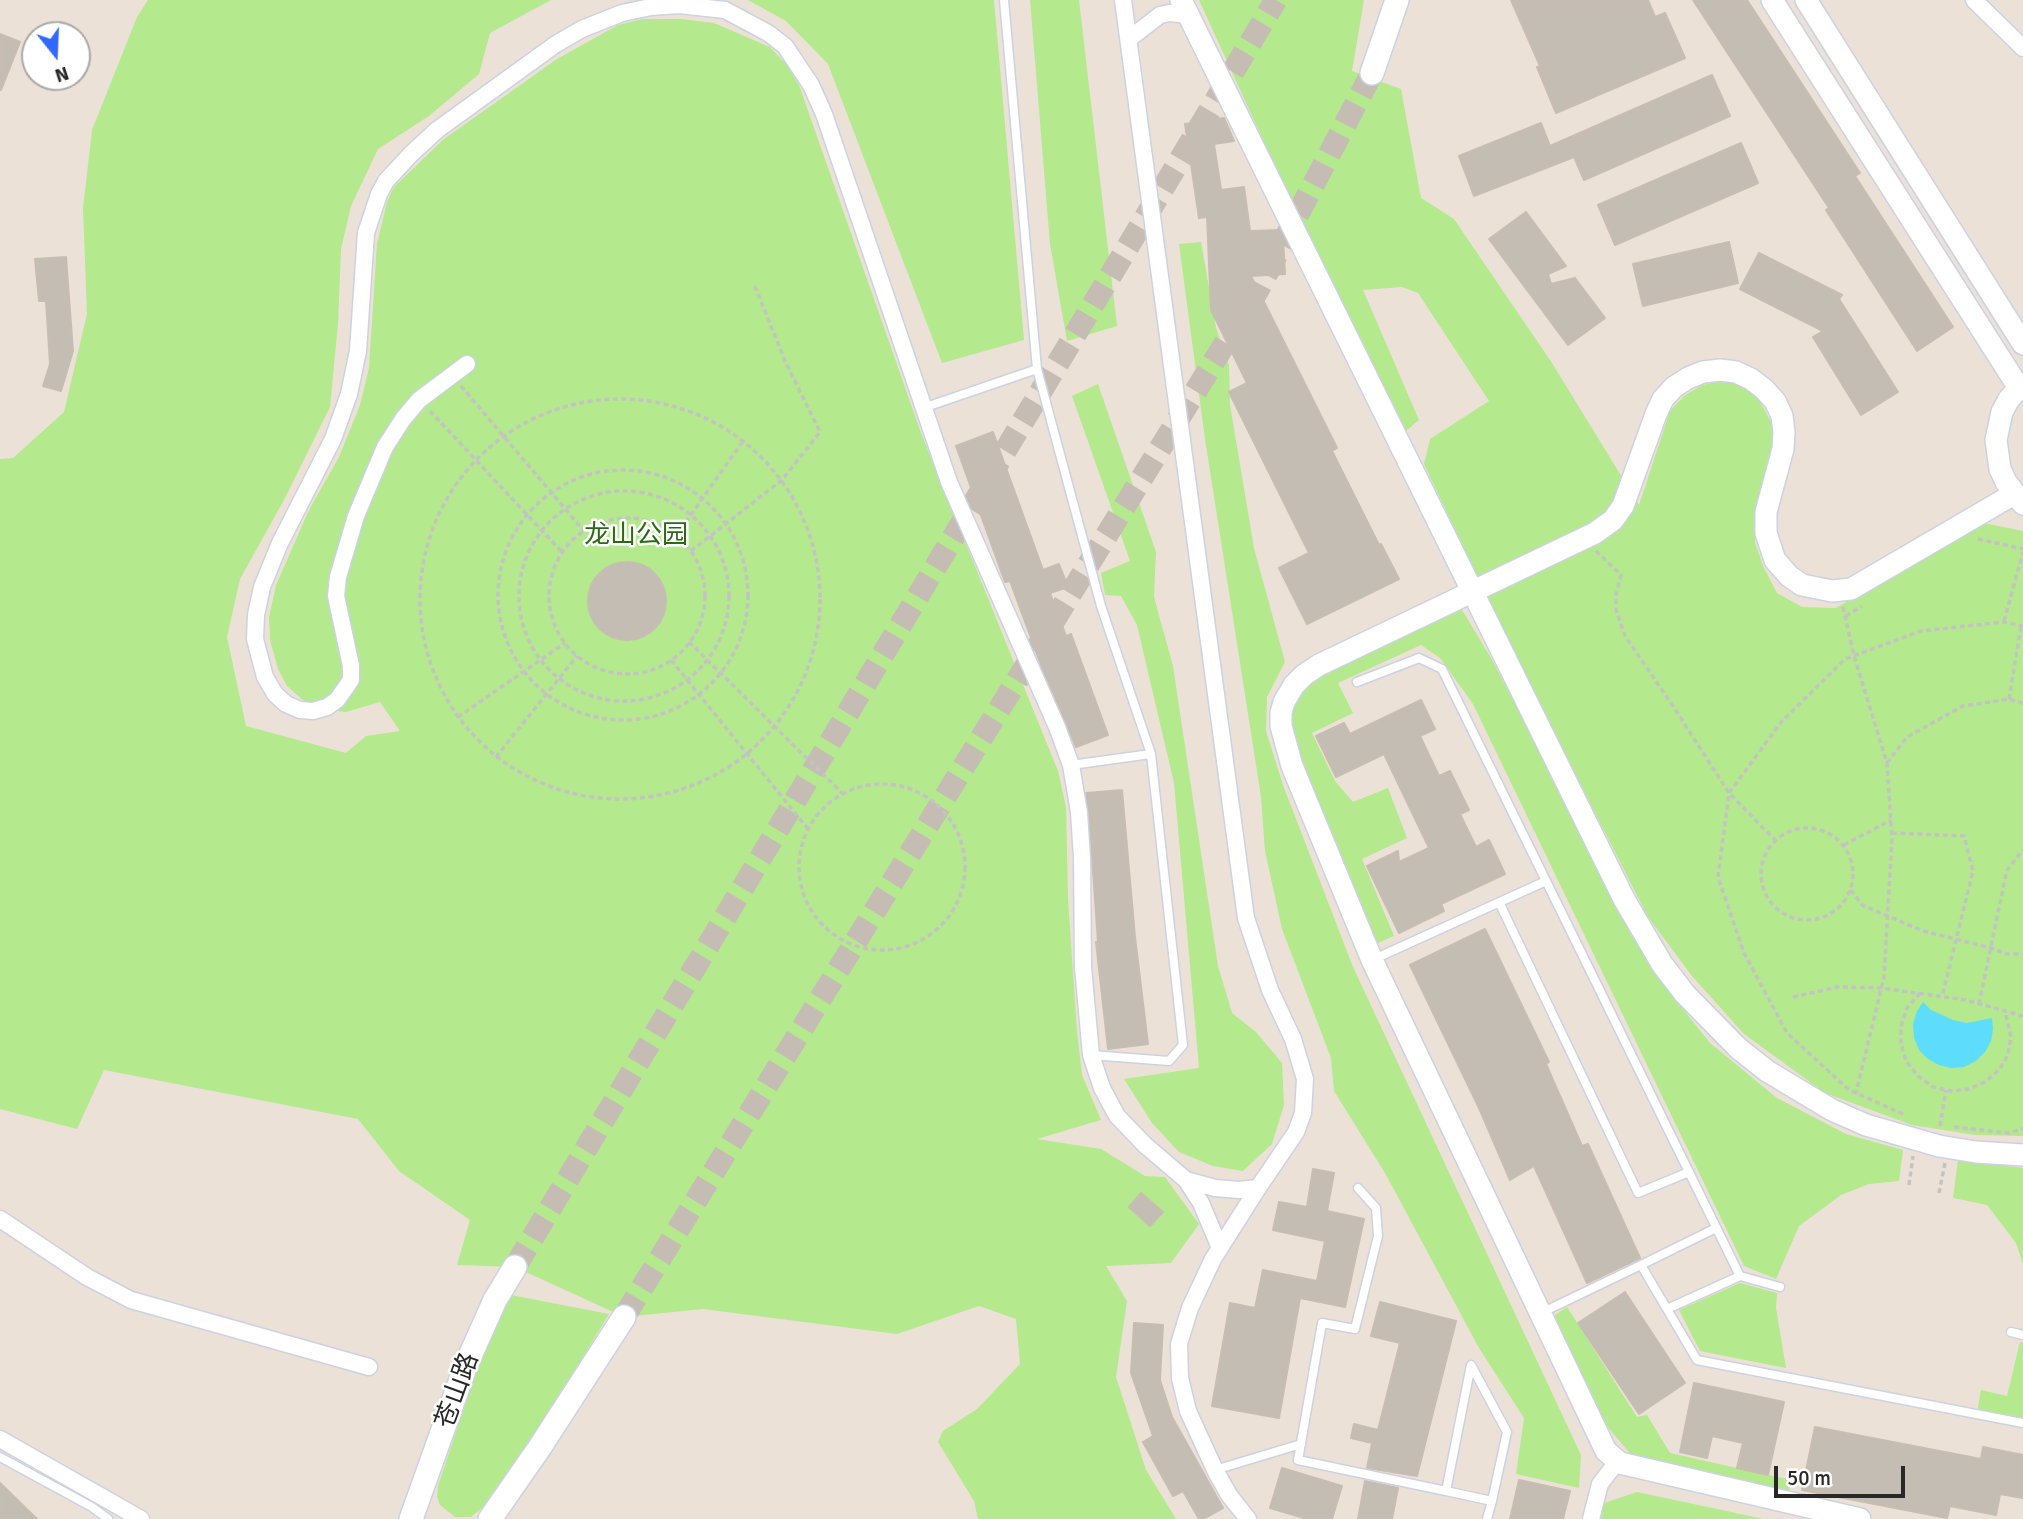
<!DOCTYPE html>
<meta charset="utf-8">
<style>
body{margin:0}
#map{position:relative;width:2023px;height:1519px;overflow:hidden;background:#ece1d7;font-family:Signika,sans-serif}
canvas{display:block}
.north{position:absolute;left:21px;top:21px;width:70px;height:70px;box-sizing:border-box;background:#fff;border:2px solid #a9a9a9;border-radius:50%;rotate:162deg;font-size:19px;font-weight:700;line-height:28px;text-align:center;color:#282828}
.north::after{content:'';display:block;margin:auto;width:24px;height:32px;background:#3168ff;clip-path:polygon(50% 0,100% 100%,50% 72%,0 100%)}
.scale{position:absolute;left:1774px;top:1466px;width:131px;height:32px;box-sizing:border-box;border:4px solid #282828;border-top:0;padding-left:9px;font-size:21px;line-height:24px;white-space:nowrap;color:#282828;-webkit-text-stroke:5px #fff;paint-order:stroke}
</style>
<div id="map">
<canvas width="2023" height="1519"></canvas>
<div class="north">N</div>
<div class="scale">50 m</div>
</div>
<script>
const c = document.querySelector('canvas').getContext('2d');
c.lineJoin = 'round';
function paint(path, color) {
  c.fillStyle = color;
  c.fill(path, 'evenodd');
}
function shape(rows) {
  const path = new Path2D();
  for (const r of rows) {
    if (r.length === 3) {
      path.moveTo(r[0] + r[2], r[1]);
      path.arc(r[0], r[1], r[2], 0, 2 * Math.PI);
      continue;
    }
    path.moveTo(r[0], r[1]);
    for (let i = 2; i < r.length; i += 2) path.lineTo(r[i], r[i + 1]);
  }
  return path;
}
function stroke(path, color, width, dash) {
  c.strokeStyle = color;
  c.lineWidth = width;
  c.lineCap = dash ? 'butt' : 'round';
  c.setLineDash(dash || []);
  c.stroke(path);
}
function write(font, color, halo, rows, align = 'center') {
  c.font = font + ' Signika,"Noto Sans SC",sans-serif';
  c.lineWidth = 5;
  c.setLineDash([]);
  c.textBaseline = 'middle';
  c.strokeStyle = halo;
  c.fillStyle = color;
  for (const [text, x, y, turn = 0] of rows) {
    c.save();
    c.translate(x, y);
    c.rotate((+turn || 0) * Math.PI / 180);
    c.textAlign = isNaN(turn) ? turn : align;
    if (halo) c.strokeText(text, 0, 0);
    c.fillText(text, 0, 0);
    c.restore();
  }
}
const green = shape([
 [148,0,551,0,490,33,479,74,429,116,378,149,351,206,341,249,338,324,330,407,285,498,240,579,227,637,246,726,346,753,366,736,400,731,380,702,346,712,327,710,304,701,287,686,278,669,270,640,269,617,276,585,309,510,339,457,360,405,369,368,377,244,387,202,394,187,444,139,557,59,618,25,643,19,681,19,714,23,770,47,786,64,799,85,921,433,1058,771,1066,807,1068,899,1077,1031,1082,1075,1101,1120,1037,1139,1101,1149,1145,1176,1165,1177,1199,1224,1171,1263,1106,1266,1127,1301,1116,1377,1146,1470,1176,1519,978,1519,974,1501,938,1442,943,1431,977,1409,1020,1364,1016,1319,979,1306,897,1334,703,1309,624,1317,515,1267,457,1265,470,1220,399,1171,358,1119,104,1070,77,1129,0,1109,0,459,13,458,64,412,87,314,83,208,92,130,137,17],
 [748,0,994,0,1024,340,942,363,828,64,786,21],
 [1030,0,1079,0,1117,326,1067,341,1050,244],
 [1199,0,1364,0,1352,71,1401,89,1421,198,1454,219,1552,363,1639,505,1670,411,1684,396,1702,385,1726,380,1741,385,1759,399,1772,424,1775,442,1755,512,1755,543,1764,568,1777,593,1802,607,1836,608,1979,522,2023,531,2023,1136,1975,1135,1912,1125,1825,1093,1744,1034,1692,976,1648,917,1516,658,1424,464,1430,439,1489,401,1418,293,1402,287,1363,290,1419,420,1406,431,1291,201],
 [1201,242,1216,328,1229,365,1230,405,1254,548,1285,662,1267,697,1266,731,1283,785,1353,967,1581,1455,1579,1488,1516,1474,1524,1418,1479,1348,1385,1173,1334,1091,1331,1058,1282,929,1265,851,1261,797,1205,439,1179,244],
 [1098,384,1156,552,1154,597,1173,666,1218,966,1232,1013,1256,1032,1282,1063,1284,1105,1272,1144,1243,1171,1213,1166,1179,1152,1152,1123,1124,1079,1199,1068,1174,783,1137,625,1121,596,1105,595,1101,573,1130,561,1072,396],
 [1462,610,1491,658,1557,782,1602,880,1656,975,1710,1043,1777,1098,1846,1134,1903,1150,1899,1181,1869,1184,1841,1195,1799,1226,1776,1279,1744,1266,1473,704,1440,658,1421,645,1338,683,1353,713,1312,733,1335,781,1353,802,1388,788,1407,838,1362,859,1394,936,1373,945,1293,741,1292,710,1311,677,1404,633],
 [1958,1160,2023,1168,2023,1264,2016,1243,1987,1205,1953,1198],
 [1740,1283,1777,1293,1776,1308,1786,1368,1700,1351,1679,1310],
 [511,1295,609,1314,553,1407,482,1508,471,1517,455,1517,440,1505,437,1497,438,1486,471,1387,492,1332],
 [1567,1307,1637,1417,1647,1415,1670,1453,1791,1480,1788,1496,1638,1463,1596,1413,1552,1317],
 [2020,1342,2023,1343,2023,1420,1977,1413,1981,1390,2007,1396],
 [1637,1492,1764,1519,1601,1519,1604,1503]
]);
const water = shape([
 [1923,1002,1931,1010,1953,1020,1967,1023,1992,1018,1993,1029,1991,1041,1985,1052,1976,1061,1964,1067,1951,1068,1939,1065,1928,1059,1919,1050,1914,1038,1913,1024,1917,1011]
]);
const building = shape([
 [1511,0,1648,0,1655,17,1665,13,1685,58,1556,113,1537,67,1540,66,1511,0],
 [1693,0,1747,0,1860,173,1855,176,1953,327,1917,351,1826,210,1829,208,1693,0],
 [0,34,20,42,1,90,0,89,0,34],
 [1712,75,1730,116,1584,180,1574,157,1474,196,1459,156,1541,123,1550,146,1712,75],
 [1224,118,1234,141,1214,144,1221,190,1244,187,1250,231,1280,230,1283,237,1285,274,1251,276,1337,448,1332,451,1379,545,1381,544,1399,579,1307,624,1279,568,1309,553,1229,392,1247,383,1211,310,1207,217,1199,218,1185,124,1224,118],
 [1741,143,1758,183,1615,245,1598,205,1741,143],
 [1526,212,1566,266,1548,274,1551,284,1575,278,1605,318,1568,345,1489,239,1526,212],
 [1729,242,1738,283,1643,306,1633,264,1729,242],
 [1759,253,1842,295,1839,299,1898,392,1861,415,1813,337,1823,331,1740,289,1759,253],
 [66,257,73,351,61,391,43,386,50,364,46,301,39,301,35,259,66,257],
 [993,432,1043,570,1059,564,1068,587,1050,593,1066,636,1071,634,1108,735,1076,747,1041,665,1010,581,1005,582,956,446,993,432],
 [627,601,39],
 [1421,700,1435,729,1420,736,1439,776,1450,771,1469,810,1460,814,1476,847,1489,840,1505,874,1441,904,1444,911,1399,933,1367,866,1398,851,1399,862,1429,848,1384,754,1336,777,1316,736,1344,723,1350,734,1421,700],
 [1122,790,1135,937,1148,1044,1108,1049,1096,942,1098,942,1092,857,1086,793,1122,790],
 [1485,929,1549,1062,1546,1064,1582,1146,1588,1144,1640,1258,1587,1283,1534,1166,1510,1180,1479,1108,1410,965,1485,929],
 [1313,1169,1334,1173,1327,1211,1364,1219,1345,1307,1300,1298,1279,1418,1212,1406,1230,1303,1255,1308,1263,1270,1317,1281,1325,1241,1273,1230,1279,1202,1307,1207,1313,1169],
 [1141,1193,1163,1212,1150,1226,1129,1207,1141,1193],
 [1625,1292,1685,1383,1639,1414,1578,1323,1625,1292],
 [1380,1302,1456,1321,1417,1476,1367,1468,1372,1443,1351,1438,1354,1424,1378,1430,1400,1343,1371,1336,1380,1302],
 [1134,1323,1163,1325,1160,1380,1172,1417,1223,1508,1203,1519,1199,1519,1183,1491,1173,1496,1143,1442,1153,1436,1131,1373,1134,1323],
 [1694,1383,1784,1402,1768,1475,1737,1468,1743,1443,1712,1436,1707,1458,1680,1452,1694,1383],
 [1815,1427,1981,1459,1983,1447,2023,1455,2023,1498,2000,1494,1996,1515,1950,1506,1947,1518,1802,1490,1815,1427],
 [1282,1468,1342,1486,1332,1519,1307,1519,1270,1508,1282,1468],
 [1519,1480,1570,1491,1563,1519,1510,1519,1519,1480],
 [1365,1481,1398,1488,1392,1519,1358,1519,1365,1481],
 [0,1483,37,1519,0,1519,0,1483]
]);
const secondaryTunnel = shape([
 [515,1267,1276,0],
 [624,1317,1258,290,1372,73]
]);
const path = shape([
 [461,386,584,531],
 [620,599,200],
 [430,411,562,552],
 [623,595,125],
 [624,596,105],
 [627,596,78],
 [676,536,743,441],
 [1978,539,2023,549],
 [691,551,782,480,820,432,786,363,754,284],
 [1596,551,1621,575,1616,595,1616,610,1625,636,1673,706,1729,793,1775,840],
 [1843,607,1854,656,1887,763,1892,839,1884,977,1856,1093],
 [1846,616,1862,606],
 [2004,621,2023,552],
 [689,642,842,793],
 [671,660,808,829],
 [2009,699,2021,626],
 [458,717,565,643],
 [496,757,577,656],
 [1887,763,1907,737,1963,706,2009,699,2023,703],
 [882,867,83],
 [1807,874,46],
 [1892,833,1964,836,1973,871,1942,997],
 [1844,845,1891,820],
 [1851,890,1862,905,1923,931,1991,948,2007,954,2023,954],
 [1920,993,1907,1008,1901,1026,1901,1044,1906,1061,1918,1076,1933,1087,1951,1091,1969,1089,1985,1082,1999,1070,2008,1055,2011,1037,2005,1011],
 [1793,997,1838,987,1881,988,1966,1000,2023,1016],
 [1979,1004,2007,870,2023,850],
 [1903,1114,1849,1090,1787,1033,1744,953,1718,877,1729,793,1782,721,1845,659,1921,631,2004,622,2023,626],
 [1940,1126,1946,1090],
 [1954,1127,2008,1133,2023,1129],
 [1909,1185,1913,1156],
 [1939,1193,1945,1163]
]);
const service = shape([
 [1004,0,1037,369,1101,606,1151,754,1183,1045,1169,1061,1091,1055],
 [923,408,1037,369],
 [1357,682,1419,658,1442,669,1740,1276,1780,1287],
 [1071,765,1151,754],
 [1499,902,1638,1193,1689,1172],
 [1372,960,1546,881],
 [1358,1188,1376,1208,1378,1236,1355,1329,1322,1323,1298,1460,1446,1491],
 [1641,1265,1716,1228],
 [1667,1309,1740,1276],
 [1541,1313,1641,1265,1697,1360,2023,1423],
 [2011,1332,2023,1335],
 [0,1457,92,1507,108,1519],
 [1215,1470,1301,1444],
 [1487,1519,1492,1501,1507,1432,1471,1365,1446,1491,1492,1501]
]);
const minor = shape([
 [1123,0,1246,918,1270,990,1293,1039,1305,1079,1303,1113,1296,1132,1258,1188,1213,1259,1190,1308,1179,1344,1180,1378,1188,1411,1215,1470,1229,1495,1248,1519],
 [1974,0,2023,48],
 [1129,39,1160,15,1169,13,1189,15],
 [467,364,419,400,403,419,385,447,356,516,338,577,336,596,351,666,351,680,337,700,327,707,313,711,300,710,286,704,275,694,265,677,255,639,256,615,262,587,280,543,333,439,349,394,358,351,366,233,379,194,386,181,411,154,437,130,556,44,582,29,622,13,651,7,679,5,725,10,768,33,785,46,811,85,824,114,949,482,1057,727,1071,765,1079,812,1082,858,1083,967,1091,1055,1102,1088,1117,1116,1145,1145,1186,1180,1215,1188,1239,1190,1258,1188],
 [1186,1180,1201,1203,1220,1248],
 [0,1219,87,1277,131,1300,369,1367],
 [0,1439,141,1519],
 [1591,1519,1600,1484,1613,1467,1620,1463]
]);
const tertiary = shape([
 [1181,0,1624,899,1662,964,1685,994,1738,1048,1767,1071,1832,1110,1866,1125,1939,1146,1976,1152,2023,1155],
 [1772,0,2019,388],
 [1806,0,2023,344],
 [2023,384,2009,399,2002,412,1996,440,2000,469,2006,482,2023,504],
 [1860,1519,1620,1463,1606,1451,1372,960,1292,766,1281,726,1281,713,1284,702,1294,685,1304,675,1319,665,1595,533,1613,520,1623,506,1656,414,1663,399,1674,387,1688,378,1703,372,1720,370,1736,372,1751,379,1764,389,1775,401,1782,416,1784,432,1783,449,1766,512,1766,533,1775,560,1789,576,1802,585,1832,591,1851,589,2014,494]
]);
const secondary = shape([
 [1372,73,1397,0],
 [411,1519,466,1365,495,1300,515,1267],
 [490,1519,540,1447,624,1317]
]);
const parkNames = [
 ["龙山公园",636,536]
];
const streetNames = [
 ["苍山路",458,1391,-70]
];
paint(green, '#b4e98d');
paint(water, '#5dddfb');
paint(building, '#c3bdb4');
stroke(building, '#c7bdb1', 2);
stroke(secondaryTunnel, '#c5bcb4', 23, [23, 11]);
stroke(service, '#ccd2e3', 11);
stroke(minor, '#ccd2e3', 19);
stroke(tertiary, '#ccd2e3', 24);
stroke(secondary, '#ccd2e3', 26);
stroke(path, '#c3c3c3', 3.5, [5, 3.5]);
stroke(service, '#fff', 8);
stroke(minor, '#fff', 16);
stroke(tertiary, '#fff', 21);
stroke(secondary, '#fff', 23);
write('26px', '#2b6a12', '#fff', parkNames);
write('26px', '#282828', '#fff', streetNames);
</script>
